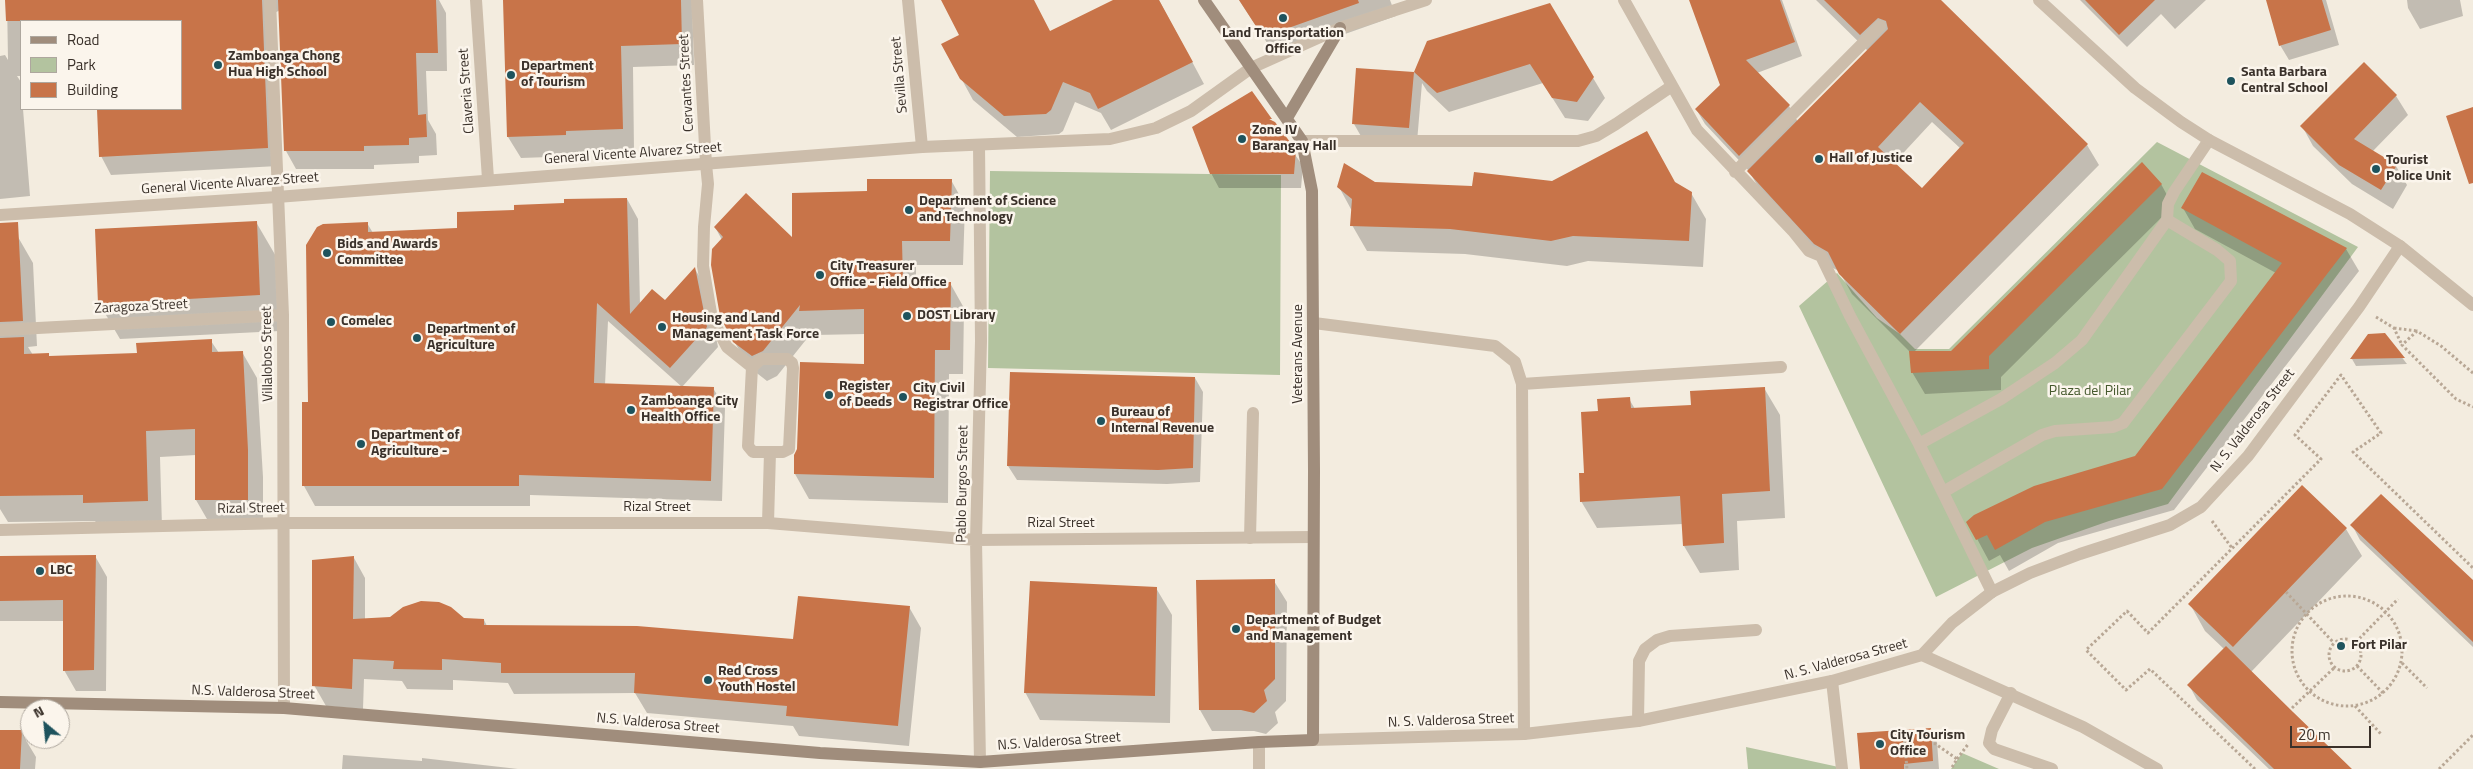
<!DOCTYPE html>
<style>
body{margin:0}
#map{position:relative;width:2473px;height:769px;overflow:hidden;background:#f3ecdf;font-family:"Titillium Web",sans-serif}
canvas{display:block}
.legend{position:absolute;left:20px;top:20px;width:162px;height:90px;box-sizing:border-box;background:#fbf5ec;border:1px solid #aea79e;margin:0;padding:6px 9px;list-style:none;font-size:15px;color:#3a312a}
.legend li{display:flex;align-items:center;gap:10px;height:25px}
.legend b{width:25px;border:1px solid #aea79e}
.north{position:absolute;left:20px;top:699px;width:50px;height:50px;box-sizing:border-box;background:#fbf5ec;border:1px solid #aea79e;border-radius:50%;rotate:332deg;font-size:14px;font-weight:700;line-height:20px;text-align:center;color:#3a312a}
.north::after{content:'';display:block;margin:auto;width:18px;height:22px;background:#1e535d;clip-path:polygon(50% 0,100% 100%,50% 72%,0 100%)}
.scale{position:absolute;left:2290px;top:726px;width:81px;height:22px;box-sizing:border-box;border:2px solid #3a312a;border-top:0;padding-left:6px;font-size:15px;line-height:18px;white-space:nowrap;color:#3a312a;-webkit-text-stroke:4px #fbf5ec;paint-order:stroke}
</style>
<div id="map">
<canvas width="2473" height="769"></canvas>
<ul class="legend">
<li><b style="height:6px;background:#a08d7c"></b>Road</li>
<li><b style="height:14px;background:#b3c39f"></b>Park</li>
<li><b style="height:14px;background:#c87449"></b>Building</li>
</ul>
<div class="north">N</div>
<div class="scale">20 m</div>
</div>
<script>
const c = document.querySelector('canvas').getContext('2d');
c.lineJoin = 'round';
function paint(path, color) {
  c.fillStyle = color;
  c.fill(path, 'evenodd');
}
function shape(rows) {
  const path = new Path2D();
  for (const r of rows) {
    if (r.length === 3) {
      path.moveTo(r[0] + r[2], r[1]);
      path.arc(r[0], r[1], r[2], 0, 2 * Math.PI);
      continue;
    }
    path.moveTo(r[0], r[1]);
    for (let i = 2; i < r.length; i += 2) path.lineTo(r[i], r[i + 1]);
  }
  return path;
}
function stroke(path, color, width, dash) {
  c.strokeStyle = color;
  c.lineWidth = width;
  c.lineCap = dash ? 'butt' : 'round';
  c.setLineDash(dash || []);
  c.stroke(path);
}
function write(font, color, halo, rows, align = 'center') {
  c.font = font + ' "Titillium Web",sans-serif';
  c.lineWidth = 5;
  c.setLineDash([]);
  c.textBaseline = 'middle';
  c.strokeStyle = halo;
  c.fillStyle = color;
  for (const [text, x, y, turn = 0] of rows) {
    c.save();
    c.translate(x, y);
    c.rotate((+turn || 0) * Math.PI / 180);
    c.textAlign = isNaN(turn) ? turn : align;
    if (halo) c.strokeText(text, 0, 0);
    c.fillText(text, 0, 0);
    c.restore();
  }
}
const green = shape([
 [2157,142,2358,247,2168,504,2109,521,2032,548,1936,597,1799,306,1837,273,1877,318,1900,334,1915,349,1949,349],
 [990,171,1281,175,1280,375,988,368],
 [1746,747,1848,769,1748,769],
 [1962,753,1999,769,1951,769]
]);
const shadow = shape([
 [7,0,439,0,446,13,447,71,426,71,428,120,436,134,437,155,419,156,419,163,374,165,374,169,296,169,286,151,280,10,273,14,278,166,111,175,101,156,98,109,181,109,181,21,21,21,21,76,17,76,21,82,21,109,23,109,30,196,0,199,0,56,5,55,8,60],
 [504,0,692,0,694,65,633,67,634,150,577,152,577,156,521,158,508,137],
 [949,0,1033,0,1050,32,1116,0,1159,0,1204,84,1111,130,1101,113,1075,102,1063,131,1059,134,1017,137,973,100,961,78,960,35],
 [1239,0,1390,0,1396,16,1277,58],
 [1690,0,1782,0,1802,56,1757,73,1789,106,1798,122,1868,51,1816,0,1939,0,2087,145,2099,165,1914,352,1952,352,2161,184,2173,206,2001,377,2001,390,1925,394,1912,372,1910,352,1852,294,1839,271,1827,265,1761,192,1749,171,1705,124,1696,109,1721,85],
 [1932,122,1961,149,1922,190,1894,163],
 [2080,0,2206,0,2175,29,2161,14,2127,47],
 [2267,0,2326,0,2339,45,2289,60,2280,45],
 [2407,0,2460,0,2463,16,2420,29,2408,8],
 [1549,4,1605,98,1588,121,1565,118,1543,83,1449,112,1427,91,1422,83,1417,142,1362,138,1354,124,1358,69,1414,73,1428,42],
 [1251,93,1303,166,1301,188,1219,188,1211,173],
 [2396,96,2408,115,2372,152,2396,166,2407,185,2393,209,2352,184,2313,146,2302,126],
 [2203,174,2346,249,2359,271,2174,510,2058,543,2009,571,2000,555,1989,561,1968,522,2136,457,2276,273,2195,229,2183,208],
 [951,180,965,205,963,265,916,265,916,283,950,283,964,308,963,374,949,374,948,503,809,499,795,474,866,365,866,334,815,335,813,331,777,376,767,381,749,367,734,341,722,240,715,227,793,240,868,192],
 [1553,182,1675,184,1691,193,1706,219,1703,267,1588,261,1567,266,1465,254,1367,251,1352,225,1352,211,1339,187,1374,183,1473,187],
 [627,199,638,219,640,305,665,302,695,269,706,288,718,347,682,387,713,388,725,408,722,501,530,495,530,506,315,506,304,486,309,403,367,223,373,233,459,229,515,211],
 [608,321,682,387,605,385],
 [256,222,277,258,280,331,120,339,99,303],
 [18,237,33,263,37,346,28,347,33,355,50,358,138,354,211,341,219,353,242,352,257,378,263,477,263,526,211,526,196,500,196,455,160,457,162,527,100,528,95,521,8,522,0,509,0,238],
 [2384,334,2407,364,2356,366,2352,359,2369,335],
 [1195,378,1203,392,1200,482,1167,484,1017,480,1008,466],
 [1764,388,1780,415,1785,518,1737,521,1739,570,1700,573,1684,546,1683,524,1597,528,1581,501,1599,412,1629,399,1635,409,1693,406],
 [2302,486,2346,529,2362,556,2251,672,2349,769,2269,769,2197,700,2189,685,2224,649,2205,631,2190,604],
 [2352,525,2473,582,2473,647,2360,540],
 [95,556,107,577,106,691,76,691,64,670,64,621,0,621,0,557],
 [354,558,365,578,365,619,484,620,487,626,795,640,909,607,921,628,909,746,799,736,793,726,647,713,635,693,514,694,508,683,453,680,453,690,407,689,402,681,364,679,363,709,326,706,314,685],
 [1274,581,1287,602,1286,701,1275,712,1278,723,1266,734,1254,731,1212,731,1200,710],
 [1156,588,1172,615,1170,723,1040,720,1025,692],
 [1930,730,1937,742,1939,769,1861,769],
 [0,731,21,732,36,757,35,769,0,769],
 [343,755,422,761,422,758,518,769,342,769]
]);
const building = shape([
 [5,0,262,0,268,148,99,157,97,109,181,109,181,21,6,21],
 [278,0,436,0,438,53,416,53,418,115,426,114,427,137,409,138,409,145,364,146,364,151,284,151],
 [503,0,681,0,682,44,621,46,623,129,566,131,566,135,507,137],
 [941,0,1034,0,1050,31,1113,0,1159,0,1193,62,1098,109,1090,93,1063,82,1051,110,1046,114,1004,116,960,79,941,44,959,35],
 [1239,0,1358,0,1359,3,1263,37],
 [1689,0,1780,0,1795,42,1746,60,1790,105,1739,156,1695,109,1720,85],
 [1824,0,1941,0,2088,144,1900,334,1839,274,1828,252,1814,244,1747,171,1888,29,1886,21,1878,18,1860,35],
 [1920,102,1964,143,1922,188,1878,147],
 [2085,0,2155,0,2119,35],
 [2266,0,2322,0,2331,30,2279,46],
 [1550,3,1594,77,1577,102,1552,98,1530,64,1437,93,1414,72,1427,41],
 [2364,62,2397,95,2354,139,2397,165,2381,190,2339,165,2300,126],
 [1356,68,1414,72,1409,128,1352,124],
 [1252,91,1272,119,1269,119,1275,122,1296,150,1294,174,1210,174,1192,127],
 [2473,107,2473,183,2469,184,2446,116],
 [1647,131,1675,182,1692,192,1689,241,1573,236,1551,241,1450,229,1350,226,1352,199,1337,187,1344,163,1375,182,1472,186,1474,172,1552,181],
 [2142,162,2162,184,1989,356,1989,369,1911,373,1909,351,1951,351],
 [2202,172,2347,248,2162,489,2045,522,1995,550,1987,535,1976,540,1966,522,1974,515,2034,486,2135,456,2282,263,2181,208],
 [867,179,952,179,950,241,902,241,903,282,951,282,950,350,935,350,934,478,794,474,794,455,797,449,800,362,864,364,864,309,799,311,800,305,763,351,752,356,733,342,720,316,711,265,712,249,723,237,714,227,746,193,792,237,792,193,867,191],
 [627,198,630,314,652,289,665,300,695,267,707,327,670,368,597,303,594,383,714,387,711,481,519,475,519,486,302,486,302,402,308,402,306,245,317,227,323,224,368,222,368,232,457,228,457,212,514,210,514,205,564,203,564,199],
 [257,221,260,295,98,304,95,229],
 [18,222,23,321,0,322,0,223],
 [2385,333,2405,358,2350,359,2368,334],
 [24,337,24,354,49,353,49,356,137,353,136,343,212,339,212,352,243,351,248,450,248,500,195,500,195,429,146,431,148,501,83,503,83,495,0,496,0,338],
 [1010,372,1195,377,1193,468,1158,470,1007,466],
 [1765,387,1770,491,1722,494,1724,543,1683,546,1680,496,1580,502,1579,473,1584,473,1581,412,1598,411,1597,399,1630,397,1631,408,1691,405,1690,391],
 [2302,485,2347,528,2233,647,2188,604],
 [2381,494,2473,580,2473,642,2350,525],
 [96,555,94,670,63,671,63,600,0,601,0,556],
 [354,556,353,619,390,617,403,607,421,601,439,602,451,607,464,618,484,619,484,625,637,626,793,639,798,596,910,606,898,726,786,716,787,706,634,693,635,673,501,673,501,663,442,659,442,670,393,669,394,661,353,659,352,689,312,686,312,560],
 [1275,579,1275,679,1264,690,1267,701,1254,713,1241,710,1199,710,1196,580],
 [1030,581,1157,587,1155,696,1024,693],
 [2226,646,2293,712,2352,769,2274,769,2187,685],
 [1931,728,1933,761,1904,764,1904,769,1860,769,1857,733],
 [0,730,22,730,20,769,0,769]
]);
const path = shape([
 [2376,317,2394,328,2402,345],
 [2394,328,2417,331],
 [2473,373,2441,346,2417,331,2402,345,2456,399,2473,407],
 [2212,521,2232,548],
 [2286,592,2334,643],
 [2347,651,55],
 [2345,655,16],
 [2356,642,2398,599],
 [2402,663,2427,688],
 [2357,666,2384,694],
 [2355,706,2381,734],
 [2292,708,2335,667],
 [1904,736,1907,769],
 [1934,743,1957,759,1951,769],
 [1957,759,1969,743],
 [2255,769,2150,669,2126,690,2086,650,2127,611,2148,633,2321,459,2295,435,2341,375,2381,433,2353,452,2473,568],
 [2439,769,2473,735]
]);
const service = shape([
 [1624,0,1697,130,1793,231,1809,251,1821,256,1850,316,1919,444,1992,592],
 [1302,141,1578,141,1596,136,1616,124,1672,86],
 [706,164,708,184,704,227,703,266,712,319,727,347,752,367],
 [1735,172,1880,26],
 [1314,323,1495,346,1515,362,1522,384],
 [761,359,787,359,792,363,793,368,789,449,783,452,753,452,748,446,752,367,761,359],
 [1919,444,2001,399,2055,363,2082,340,2167,220],
 [1943,492,2042,435,2055,431,2113,427,2123,423,2231,281,2230,261,2217,250,2167,220,2168,204,2174,192,2209,140],
 [768,523,770,452],
 [1250,538,1253,413],
 [1832,681,1842,769],
 [2011,693,1992,730,1989,743,1994,749,2052,769],
 [1638,721,1639,661,1645,649,1657,640,1670,636,1756,630],
 [1524,734,1522,384,1781,367],
 [1259,769,1259,742]
]);
const minor = shape([
 [270,0,283,315,284,708],
 [476,0,488,179],
 [697,0,706,164],
 [908,0,922,147],
 [979,145,981,341,976,540,980,762],
 [0,330,283,315],
 [0,530,285,523,768,523,976,540,1313,537],
 [1922,655,2083,727,2157,769],
 [1313,740,1524,734,1638,721,1832,681,1922,655,1952,623,1992,592,2030,573,2080,554,2170,525,2201,507,2248,456,2359,307,2400,246]
]);
const tertiary = shape([
 [2039,0,2135,88,2181,122,2209,140,2350,214,2400,246,2473,305],
 [0,215,277,197,922,147,1110,139,1156,128,1191,111,1251,68,1340,28,1426,0]
]);
const secondary = shape([
 [1287,118,1340,28],
 [0,702,284,708,820,753,980,762,1259,742,1313,740,1314,471,1312,191,1302,141,1204,0]
]);
const markers = [
 [1283,18,5,"#1e535d"],
 [218,65,5,"#1e535d"],
 [511,75,5,"#1e535d"],
 [2231,81,5,"#1e535d"],
 [1242,139,5,"#1e535d"],
 [1819,159,5,"#1e535d"],
 [2376,169,5,"#1e535d"],
 [909,210,5,"#1e535d"],
 [327,253,5,"#1e535d"],
 [820,275,5,"#1e535d"],
 [907,316,5,"#1e535d"],
 [331,322,5,"#1e535d"],
 [662,327,5,"#1e535d"],
 [417,338,5,"#1e535d"],
 [829,395,5,"#1e535d"],
 [903,397,5,"#1e535d"],
 [631,410,5,"#1e535d"],
 [1101,421,5,"#1e535d"],
 [361,444,5,"#1e535d"],
 [40,571,5,"#1e535d"],
 [1236,629,5,"#1e535d"],
 [2341,646,5,"#1e535d"],
 [708,680,5,"#1e535d"],
 [1880,744,5,"#1e535d"]
];
const poiNames = [
 ["Land Transportation",1283,34,"center"],
 ["Office",1283,50,"center"],
 ["Zamboanga Chong",228,57],
 ["Hua High School",228,73],
 ["Department",521,67],
 ["of Tourism",521,83],
 ["Santa Barbara",2241,73],
 ["Central School",2241,89],
 ["Zone IV",1252,131],
 ["Barangay Hall",1252,147],
 ["Hall of Justice",1829,159],
 ["Tourist",2386,161],
 ["Police Unit",2386,177],
 ["Department of Science",919,202],
 ["and Technology",919,218],
 ["Bids and Awards",337,245],
 ["Committee",337,261],
 ["City Treasurer",830,267],
 ["Office - Field Office",830,283],
 ["DOST Library",917,316],
 ["Housing and Land",672,319],
 ["Management Task Force",672,335],
 ["Comelec",341,322],
 ["Department of",427,330],
 ["Agriculture",427,346],
 ["Register",839,387],
 ["of Deeds",839,403],
 ["City Civil",913,389],
 ["Registrar Office",913,405],
 ["Zamboanga City",641,402],
 ["Health Office",641,418],
 ["Bureau of",1111,413],
 ["Internal Revenue",1111,429],
 ["Department of",371,436],
 ["Agriculture -",371,452],
 ["LBC",50,571],
 ["Department of Budget",1246,621],
 ["and Management",1246,637],
 ["Fort Pilar",2351,646],
 ["Red Cross",718,672],
 ["Youth Hostel",718,688],
 ["City Tourism",1890,736],
 ["Office",1890,752]
];
const streetNames = [
 ["Sevilla Street",900,75,-95],
 ["Cervantes Street",687,83,-93],
 ["Claveria Street",467,91,-94],
 ["General Vicente Alvarez Street",633,154,-4],
 ["General Vicente Alvarez Street",230,184,-4],
 ["Zaragoza Street",141,307,-3],
 ["Villalobos Street",268,354,-91],
 ["Veterans Avenue",1299,354,-90],
 ["N. S. Valderosa Street",2253,421,-52],
 ["Pablo Burgos Street",963,484,-89],
 ["Rizal Street",657,508],
 ["Rizal Street",251,509,-1],
 ["Rizal Street",1061,524],
 ["N. S. Valderosa Street",1846,660,-15],
 ["N.S. Valderosa Street",253,693,2],
 ["N. S. Valderosa Street",1451,721,-2],
 ["N.S. Valderosa Street",658,724,5],
 ["N.S. Valderosa Street",1059,742,-4]
];
const parkNames = [
 ["Plaza del Pilar",2090,392]
];
paint(green, '#b3c39f');
paint(shadow, '#0003');
paint(building, '#c87449');
stroke(path, '#b8a795', 3, [2.5, 2.5]);
stroke(service, '#ccbdab', 12);
stroke(minor, '#ccbdab', 12);
stroke(tertiary, '#ccbdab', 12);
stroke(secondary, '#a08d7c', 12);
for (const [x, y, r, color] of markers) {
  const dot = new Path2D();
  dot.arc(x, y, r, 0, 2 * Math.PI);
  c.fillStyle = color;
  c.fill(dot);
  stroke(dot, '#fbf5ec', 2);
}
write('bold 14px', '#3a312a', '#fbf5ec', poiNames, 'left');
write('14px', '#3a312a', '#fbf5ec', streetNames);
write('14px', '#45592d', '#fbf5ec', parkNames);
</script>
